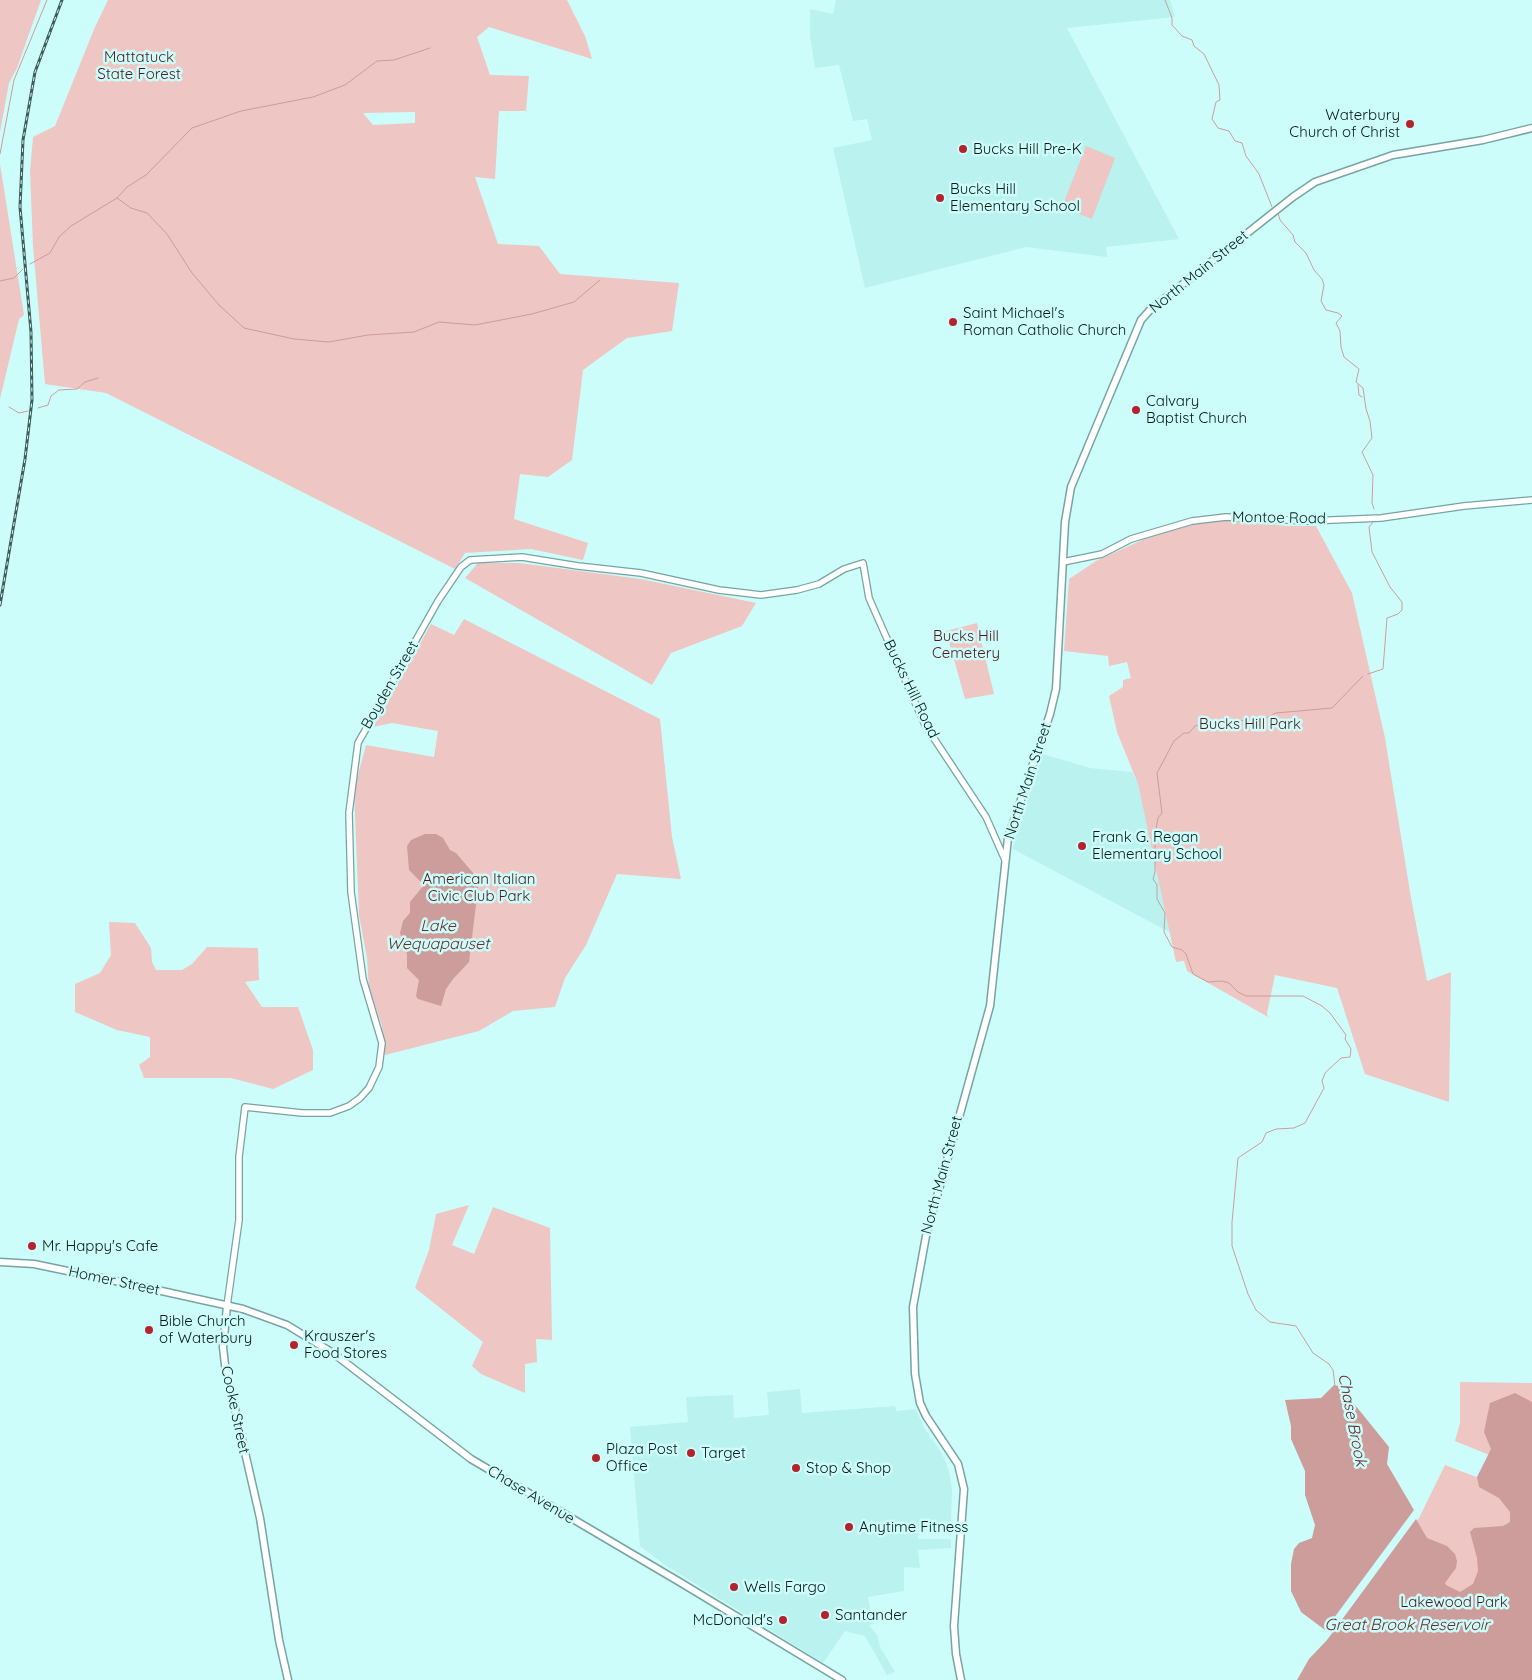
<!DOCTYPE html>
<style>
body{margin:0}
canvas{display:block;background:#cdfdfa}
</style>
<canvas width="1532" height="1680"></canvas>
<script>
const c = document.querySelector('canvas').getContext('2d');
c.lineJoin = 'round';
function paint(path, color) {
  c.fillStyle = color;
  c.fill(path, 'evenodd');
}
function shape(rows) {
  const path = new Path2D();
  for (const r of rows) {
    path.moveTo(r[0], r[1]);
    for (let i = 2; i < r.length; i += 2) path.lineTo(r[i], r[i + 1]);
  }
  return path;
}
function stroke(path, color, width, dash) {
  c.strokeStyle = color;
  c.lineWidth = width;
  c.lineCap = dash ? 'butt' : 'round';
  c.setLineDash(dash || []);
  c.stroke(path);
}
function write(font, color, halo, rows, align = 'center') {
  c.font = font + ' Quicksand,sans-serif';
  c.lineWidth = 5;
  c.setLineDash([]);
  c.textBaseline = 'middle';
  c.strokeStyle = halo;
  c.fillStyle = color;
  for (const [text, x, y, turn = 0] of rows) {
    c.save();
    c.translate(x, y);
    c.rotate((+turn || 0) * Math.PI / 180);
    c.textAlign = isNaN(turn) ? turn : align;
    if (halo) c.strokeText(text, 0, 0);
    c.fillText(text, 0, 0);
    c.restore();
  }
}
const built = shape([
 [836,0,1170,0,1175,17,1067,28,1179,239,1106,247,1107,257,1026,247,865,288,833,148,872,140,867,119,853,121,839,65,815,68,810,36,810,9,833,14],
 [1043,754,1090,768,1132,772,1138,784,1171,933,1013,849,1018,827],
 [800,1389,802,1413,895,1406,896,1411,916,1409,924,1428,941,1452,948,1468,952,1488,951,1527,917,1529,918,1539,951,1539,951,1548,918,1550,920,1568,904,1567,904,1591,868,1597,873,1624,869,1625,877,1635,881,1649,895,1672,887,1675,865,1636,845,1631,823,1663,665,1565,640,1546,630,1427,688,1422,686,1397,733,1395,734,1418,769,1415,767,1392]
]);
const green = shape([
 [0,0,41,0,17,68,9,83,0,132],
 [108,0,567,0,585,36,592,59,489,27,477,37,490,75,529,76,526,111,499,111,495,179,475,177,498,244,539,246,560,274,679,283,672,331,627,338,583,370,572,460,548,477,520,474,514,519,588,543,583,560,531,549,465,553,455,569,106,393,45,384,33,246,30,172,33,137,55,126,95,27],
 [415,112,415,123,373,125,363,113],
 [1086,146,1115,158,1092,219,1062,207],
 [0,164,24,315,19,319,0,399],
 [1220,519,1288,526,1316,526,1352,593,1385,738,1411,898,1427,981,1451,972,1449,1102,1365,1074,1337,988,1275,975,1267,1013,1268,1017,1187,971,1184,961,1176,962,1138,784,1117,732,1109,696,1123,687,1123,680,1131,678,1127,662,1109,666,1108,656,1064,651,1069,579,1096,561,1162,531],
 [478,563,519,563,641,579,756,603,742,626,671,653,652,685,465,578],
 [464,619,660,719,672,837,681,879,617,874,586,945,565,978,555,1007,513,1011,479,1031,385,1055,382,1026,369,988,367,958,359,915,354,790,366,745,434,757,438,731,392,723,373,727,431,624,454,635],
 [977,623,994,694,965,699,946,631],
 [109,922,135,923,151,948,152,962,156,970,182,970,192,964,207,947,258,948,259,980,245,982,262,1007,298,1007,313,1050,313,1070,273,1089,231,1078,144,1078,139,1065,150,1057,150,1037,117,1030,75,1012,75,984,100,973,111,955],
 [469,1205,452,1245,474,1254,493,1207,550,1228,552,1340,536,1339,537,1362,525,1364,525,1393,481,1374,472,1366,483,1342,415,1288,429,1250,436,1214],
 [1460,1382,1532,1383,1532,1680,1300,1680,1419,1518,1445,1465,1505,1488,1504,1461,1455,1441,1460,1423]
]);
const water = shape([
 [425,834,436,834,443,838,450,850,456,853,479,880,469,962,453,979,446,989,441,1006,418,999,416,996,419,980,407,968,407,954,400,933,403,921,410,913,410,902,424,885,409,870,407,846,411,840],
 [1334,1385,1343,1387,1347,1395,1389,1447,1387,1464,1414,1510,1325,1630,1301,1612,1291,1591,1291,1564,1294,1549,1299,1543,1312,1538,1315,1525,1305,1495,1305,1471,1291,1439,1291,1426,1285,1400,1321,1398],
 [1515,1393,1532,1402,1532,1680,1297,1680,1309,1659,1327,1640,1416,1519,1427,1538,1447,1546,1455,1554,1457,1561,1456,1568,1445,1583,1446,1585,1460,1592,1473,1584,1478,1571,1477,1558,1470,1532,1474,1528,1503,1526,1510,1522,1510,1512,1499,1498,1479,1487,1477,1477,1491,1449,1484,1432,1490,1403]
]);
const stream = shape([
 [1165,0,1172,18,1172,25,1182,36,1192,40,1194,46,1204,54,1219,85,1220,100,1216,102,1212,119,1218,128,1229,131,1235,141,1242,143,1246,156,1259,174,1272,207],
 [0,154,14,80,47,0],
 [117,198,131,208,147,213,167,234,192,273,219,305,244,328,294,339,329,342,368,335,414,332,439,322,475,325,532,314,574,302,600,280],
 [1278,213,1280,220,1293,235,1295,242,1306,253,1314,270,1322,279,1324,285,1321,301,1326,310,1338,313,1342,316,1336,323,1340,331,1341,347,1344,357,1359,369,1356,382,1363,388,1366,409,1370,421,1372,438,1362,452,1373,475,1372,503,1374,509],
 [30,264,50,253,59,237,71,226,117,198,127,187,146,175,192,128,241,111,313,97,345,85,377,61,394,60,430,48],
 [0,281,14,278,23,269],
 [1358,385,1359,395,1362,397],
 [9,407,19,413,28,411],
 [38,408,48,405,51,396,59,390,77,389,85,382,98,378],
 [1368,674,1383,669,1387,618,1398,614,1402,610,1402,602,1390,587,1372,552,1369,527,1374,521],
 [1335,1386,1333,1370,1329,1364,1313,1353,1296,1326,1270,1322,1256,1310,1248,1294,1232,1246,1232,1222,1238,1158,1262,1142,1266,1133,1276,1129,1294,1128,1305,1123,1324,1088,1322,1081,1325,1073,1341,1058,1350,1057,1351,1049,1345,1039,1346,1035,1330,1013,1322,1006,1303,996,1246,996,1238,992,1229,983,1222,981,1208,982,1193,974,1186,954,1182,950,1172,947,1164,932,1165,913,1157,899,1157,885,1153,879,1155,872,1155,834,1158,818,1162,813,1157,773,1174,741,1184,733,1189,733,1195,726,1209,722,1262,720,1276,713,1332,708,1363,676]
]);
const tertiary = shape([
 [1063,562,1102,554,1131,539,1192,521,1226,517,1308,521,1381,518,1464,506,1532,500],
 [227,1306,239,1220,239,1157,245,1107,302,1113,330,1113,349,1106,360,1098,369,1088,379,1067,382,1043,363,979,351,892,349,813,358,743,438,601,461,567,470,560,522,557,578,566,641,573,719,590,761,595,797,590,819,584,844,569,863,563,869,598,925,725,986,817,1005,860]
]);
const secondary = shape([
 [0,1262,34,1264,130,1284,243,1309,287,1325,333,1353,471,1459,678,1581,842,1680],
 [227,1306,223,1347,225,1365,260,1518,279,1640,288,1680],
 [961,1680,956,1654,954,1626,964,1489,958,1464,926,1416,920,1403,915,1374,913,1307,926,1236,990,1006,1008,838,1050,714,1056,689,1065,522,1071,487,1141,320,1150,310,1293,197,1315,182,1393,155,1483,140,1532,128]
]);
const rail = shape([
 [0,605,25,459,32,400,31,332,20,207,23,140,35,72,62,0]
]);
const markers = [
 [1410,124,5,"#b4222e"],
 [963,149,5,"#b4222e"],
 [940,198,5,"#b4222e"],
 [953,322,5,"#b4222e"],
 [1136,410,5,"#b4222e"],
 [1082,846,5,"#b4222e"],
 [32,1246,5,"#b4222e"],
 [149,1330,5,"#b4222e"],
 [294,1345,5,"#b4222e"],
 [691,1453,5,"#b4222e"],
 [596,1458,5,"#b4222e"],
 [796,1468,5,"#b4222e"],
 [849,1527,5,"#b4222e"],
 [734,1587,5,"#b4222e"],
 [825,1615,5,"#b4222e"],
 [783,1620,5,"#b4222e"]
];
const parkNames = [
 ["Mattatuck",139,57],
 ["State Forest",139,74],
 ["Bucks Hill",966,636],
 ["Cemetery",966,653],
 ["Bucks Hill Park",1250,724],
 ["American Italian",479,879],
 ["Civic Club Park",479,896],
 ["Lakewood Park",1454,1602]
];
const poiNames = [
 ["Waterbury",1400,115,"right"],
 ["Church of Christ",1400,132,"right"],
 ["Bucks Hill Pre-K",973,149],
 ["Bucks Hill",950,189],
 ["Elementary School",950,206],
 ["Saint Michael's",963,313],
 ["Roman Catholic Church",963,330],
 ["Calvary",1146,401],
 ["Baptist Church",1146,418],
 ["Frank G. Regan",1092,837],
 ["Elementary School",1092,854],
 ["Mr. Happy's Cafe",42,1246],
 ["Bible Church",159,1321],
 ["of Waterbury",159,1338],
 ["Krauszer's",304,1336],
 ["Food Stores",304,1353],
 ["Plaza Post",606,1449],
 ["Office",606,1466],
 ["Target",701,1453],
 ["Stop & Shop",806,1468],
 ["Anytime Fitness",859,1527],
 ["Wells Fargo",744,1587],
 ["Santander",835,1615],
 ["McDonald's",773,1620,"right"]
];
const streetNames = [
 ["North Main Street",1199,272,-39],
 ["Montoe Road",1279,518,1],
 ["Boyden Street",390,685,-60],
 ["Bucks Hill Road",911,689,64],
 ["North Main Street",1028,781,-72],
 ["North Main Street",942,1175,-75],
 ["Homer Street",114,1281,12],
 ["Cooke Street",235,1410,78],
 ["Chase Avenue",531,1495,31]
];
const waterNames = [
 ["Lake",438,926],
 ["Wequapauset",438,944],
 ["Chase Brook",1352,1420,79],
 ["Great Brook Reservoir",1407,1625]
];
paint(built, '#b9f2ef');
paint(green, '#eec6c3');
paint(water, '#cc9d9a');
stroke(stream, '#cc9d9a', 1);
stroke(tertiary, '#77a4a2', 8);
stroke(secondary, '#77a4a2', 9);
stroke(tertiary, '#fff', 5.5);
stroke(secondary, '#fff', 6);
stroke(rail, '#405b59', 3);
stroke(rail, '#cdfdfa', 1, [4]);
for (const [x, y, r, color] of markers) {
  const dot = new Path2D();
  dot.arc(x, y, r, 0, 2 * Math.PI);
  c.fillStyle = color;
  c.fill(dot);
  stroke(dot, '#cdfdfa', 2);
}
write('15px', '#521718', '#cdfdfa', parkNames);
write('15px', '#071918', '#cdfdfa', poiNames, 'left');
write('15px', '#071918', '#cdfdfa', streetNames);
write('italic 16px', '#6a2d2c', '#cdfdfa', waterNames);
</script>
